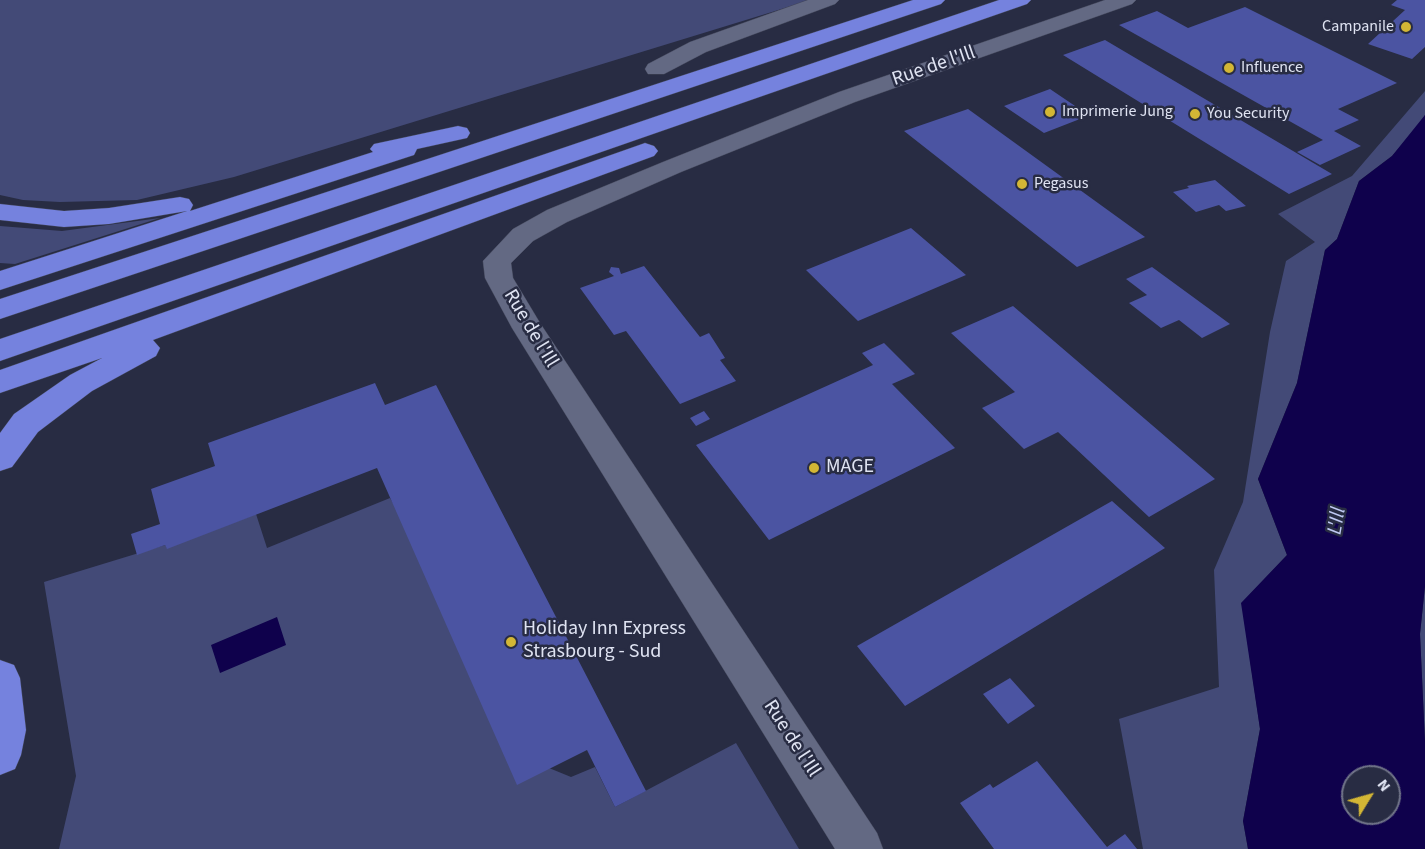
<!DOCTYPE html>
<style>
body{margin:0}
#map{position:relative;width:1425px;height:849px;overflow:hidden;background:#282c43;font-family:"Source Sans 3",sans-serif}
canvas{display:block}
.north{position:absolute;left:1341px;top:765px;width:60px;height:60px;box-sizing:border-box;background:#282c43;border:2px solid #717589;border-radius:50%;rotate:53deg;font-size:16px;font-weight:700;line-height:24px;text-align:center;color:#dfe3f2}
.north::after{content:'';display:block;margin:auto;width:21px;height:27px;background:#d3b635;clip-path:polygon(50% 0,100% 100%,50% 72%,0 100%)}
</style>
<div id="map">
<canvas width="1425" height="849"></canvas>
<div class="north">N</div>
</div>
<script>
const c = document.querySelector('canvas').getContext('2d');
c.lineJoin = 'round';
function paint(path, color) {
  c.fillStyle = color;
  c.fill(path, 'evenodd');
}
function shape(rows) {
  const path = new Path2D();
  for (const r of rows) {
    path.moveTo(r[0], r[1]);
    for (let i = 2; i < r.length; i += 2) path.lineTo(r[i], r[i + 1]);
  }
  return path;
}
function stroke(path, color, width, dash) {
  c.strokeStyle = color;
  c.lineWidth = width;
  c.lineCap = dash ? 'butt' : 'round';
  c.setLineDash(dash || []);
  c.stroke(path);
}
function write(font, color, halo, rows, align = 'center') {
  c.font = font + ' "Source Sans 3",sans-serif';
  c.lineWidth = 5;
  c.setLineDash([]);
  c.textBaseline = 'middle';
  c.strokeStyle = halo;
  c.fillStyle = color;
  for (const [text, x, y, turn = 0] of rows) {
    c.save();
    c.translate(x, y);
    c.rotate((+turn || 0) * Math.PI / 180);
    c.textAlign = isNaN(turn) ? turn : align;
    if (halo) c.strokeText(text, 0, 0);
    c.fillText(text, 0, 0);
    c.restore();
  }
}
const green = shape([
 [0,0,811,0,234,177,137,200,60,202,23,200,0,195],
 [1425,91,1425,115,1421,123,1392,156,1359,181,1337,239,1325,250,1297,383,1258,479,1287,555,1242,603,1260,729,1243,821,1248,849,1143,849,1119,719,1219,687,1214,570,1243,502,1270,332,1286,261,1315,242,1278,214,1352,176],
 [160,218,15,264,0,263,0,226,62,231],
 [390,498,549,768,571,777,595,767,615,807,736,743,799,849,59,849,76,776,44,582,165,545,167,548,256,514,267,548],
 [1425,586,1425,742,1420,634]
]);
const water = shape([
 [1425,115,1425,586,1420,634,1425,742,1425,849,1248,849,1243,821,1260,729,1241,603,1287,555,1258,479,1297,383,1325,250,1337,239,1359,181,1392,156],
 [1353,777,1389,777,1389,813,1353,813],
 [277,617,286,645,220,673,211,645]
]);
const building = shape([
 [1397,0,1425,0,1425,47,1412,59,1368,44,1405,10,1391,5],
 [1245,7,1397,83,1338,109,1359,120,1334,131,1361,146,1320,165,1297,152,1323,140,1119,25,1157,11,1188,28],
 [1105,40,1332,174,1289,194,1063,55],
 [1050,89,1081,110,1094,105,1103,110,1044,133,1004,106],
 [968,109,1145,237,1077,267,904,131],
 [1215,180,1246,206,1226,211,1219,205,1196,212,1173,192,1189,188,1187,186],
 [911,228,966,275,858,321,806,270],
 [644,266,700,337,709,333,725,358,720,360,736,381,680,404,626,331,614,335,580,288,614,276,609,272,611,267,619,268,621,274],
 [1152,267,1230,324,1202,338,1179,320,1161,328,1129,303,1147,295,1126,279],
 [1013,306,1215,479,1149,517,1058,432,1024,449,982,408,1015,392,951,333],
 [884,343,915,374,892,384,955,448,769,540,696,445,873,365,862,353],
 [375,383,385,405,436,385,646,791,615,807,587,750,517,785,377,468,167,549,165,545,137,555,131,534,160,524,151,489,215,466,208,443],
 [704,411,710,419,696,426,690,418],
 [1112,501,1165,548,905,706,857,646],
 [1010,678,1035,706,1008,724,983,694],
 [1037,761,1107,847,1125,834,1137,849,994,849,960,803,990,784,993,788]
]);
const minor = shape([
 [808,0,839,0,835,4,706,52,664,74,648,74,645,69,648,64,690,42,808,0],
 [1105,0,1136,0,1132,4,855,102,681,172,567,222,533,241,511,263,513,278,540,323,877,833,883,849,835,849,512,328,485,278,483,261,513,229,547,210,663,162,839,92,1105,0]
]);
const highway = shape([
 [913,0,945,0,941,4,0,319,0,299,913,0],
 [999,0,1031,0,1027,4,0,361,0,339,999,0],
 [458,126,467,128,470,133,467,138,417,149,414,155,0,290,0,271,187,211,109,224,64,227,0,220,0,204,64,211,109,208,180,197,189,199,193,205,190,211,373,152,370,149,374,144,458,126],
 [645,143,654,146,658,151,654,156,153,340,160,348,156,356,92,391,38,432,12,467,0,471,0,433,14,414,70,375,102,358,0,393,0,370,645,143],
 [0,660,14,665,20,678,26,730,21,755,15,769,0,775,0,660]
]);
const markers = [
 [1406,27,6,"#d3b635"],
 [1229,68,6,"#d3b635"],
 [1050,112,6,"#d3b635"],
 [1195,114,6,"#d3b635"],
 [1022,184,6,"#d3b635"],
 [814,468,6,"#d3b635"],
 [511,642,6,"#d3b635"]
];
const farPoinames = [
 ["Campanile",1394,27,"right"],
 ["Influence",1241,68],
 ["Imprimerie Jung",1062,112],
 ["You Security",1207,114],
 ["Pegasus",1034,184]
];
const streetNames = [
 ["Rue de l'Ill",934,67,-19],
 ["Rue de l'Ill",530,329,59],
 ["Rue de l'Ill",791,739,57]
];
const poiNames = [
 ["MAGE",826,468],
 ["Holiday Inn Express",523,630],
 ["Strasbourg - Sud",523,653]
];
const waterNames = [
 ["L'Ill",1338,521,-80]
];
paint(green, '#434a77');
paint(water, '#0f014c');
paint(building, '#4b54a2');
stroke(minor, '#424659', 1);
stroke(highway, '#424659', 1);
paint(minor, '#636983');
paint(highway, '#7582de');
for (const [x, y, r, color] of markers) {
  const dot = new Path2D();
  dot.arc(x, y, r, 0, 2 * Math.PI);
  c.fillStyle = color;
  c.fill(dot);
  stroke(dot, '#282c43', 2);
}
write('16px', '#dfe3f2', '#282c43', farPoinames, 'left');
write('20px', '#dfe3f2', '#282c43', streetNames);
write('20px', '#dfe3f2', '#282c43', poiNames, 'left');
write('italic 21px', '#c0c9f4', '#282c43', waterNames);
</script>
